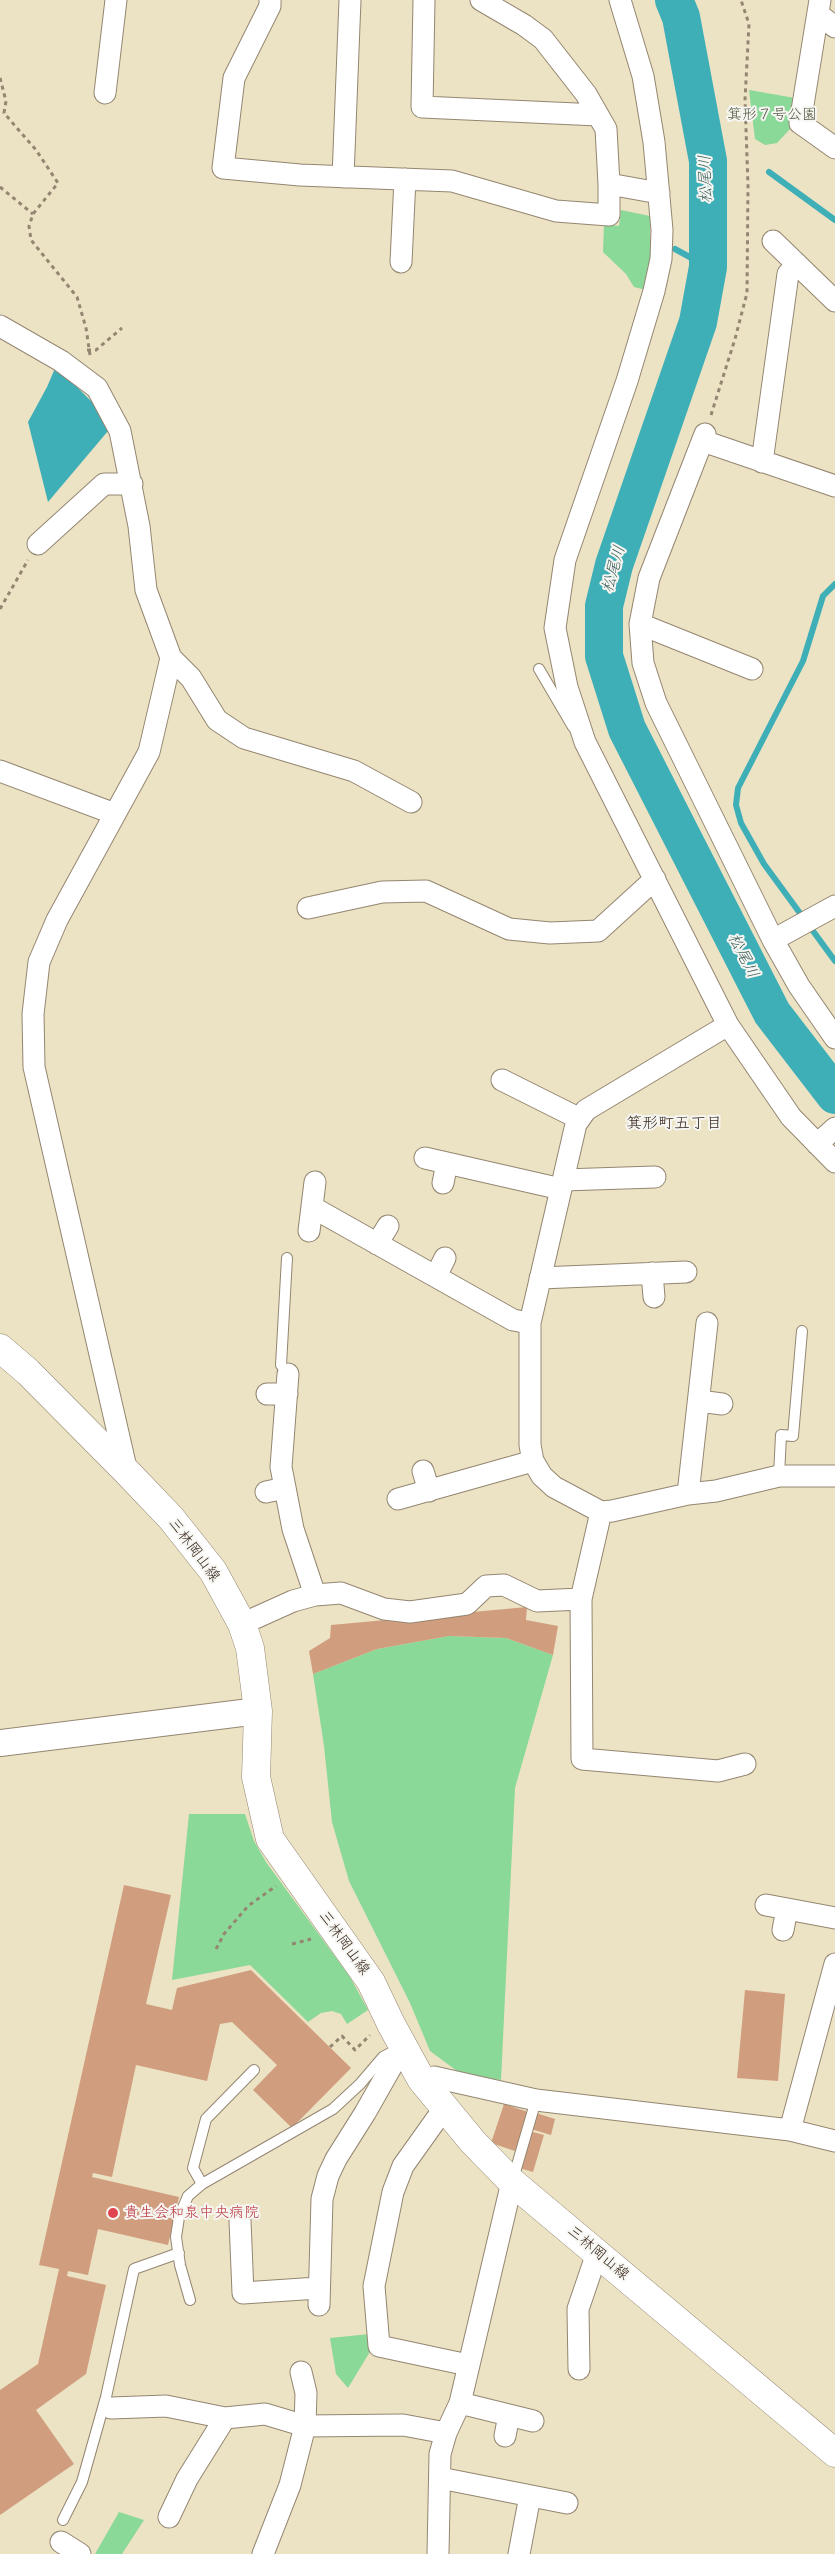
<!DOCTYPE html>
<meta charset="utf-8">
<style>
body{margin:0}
canvas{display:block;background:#ece2c4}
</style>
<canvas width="835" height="2554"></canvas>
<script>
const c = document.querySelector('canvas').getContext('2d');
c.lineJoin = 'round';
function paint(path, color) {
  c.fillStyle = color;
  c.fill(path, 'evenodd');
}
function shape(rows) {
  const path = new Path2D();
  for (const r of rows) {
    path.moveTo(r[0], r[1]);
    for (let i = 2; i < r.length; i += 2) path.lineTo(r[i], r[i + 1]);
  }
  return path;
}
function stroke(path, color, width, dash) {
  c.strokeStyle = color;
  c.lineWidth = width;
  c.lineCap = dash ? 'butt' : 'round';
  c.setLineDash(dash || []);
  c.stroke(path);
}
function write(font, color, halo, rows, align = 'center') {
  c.font = font + ' "Patrick Hand","Klee One",sans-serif';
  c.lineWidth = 4;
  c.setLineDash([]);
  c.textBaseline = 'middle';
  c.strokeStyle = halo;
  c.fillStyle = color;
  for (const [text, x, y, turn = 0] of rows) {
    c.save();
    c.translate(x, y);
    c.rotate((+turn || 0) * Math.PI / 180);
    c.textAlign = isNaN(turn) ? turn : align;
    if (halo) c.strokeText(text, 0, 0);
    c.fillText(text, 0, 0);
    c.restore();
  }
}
const green = shape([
 [749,90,795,98,791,128,777,143,765,145,755,139],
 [621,210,650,216,650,241,657,242,646,290,634,287,626,274,603,252,604,224,619,226],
 [449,1636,506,1638,553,1655,515,1788,501,2080,461,2074,430,2051,410,2003,349,1881,332,1822,324,1746,313,1674,377,1649],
 [189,1814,245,1814,254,1841,266,1862,350,1977,368,2010,347,2024,341,2014,332,2011,321,2013,308,2022,250,1965,172,1980],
 [370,2334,371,2350,348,2388,336,2374,330,2338],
 [119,2512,144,2520,122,2554,95,2554]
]);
const water = shape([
 [56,366,93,403,108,431,48,502,28,422,47,387]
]);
const stream = shape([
 [769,172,835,220],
 [675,249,708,267],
 [835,584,823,596,803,661,738,788,736,805,741,823,764,864,835,961]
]);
const river = shape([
 [674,0,681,17,708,161,708,267,698,322,614,565,604,606,604,656,627,729,772,1013,835,1095]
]);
const building = shape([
 [527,1607,526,1620,558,1626,553,1655,506,1638,449,1636,377,1649,313,1674,309,1651,330,1638,331,1625],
 [124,1885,171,1895,146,2004,172,2010,177,1988,251,1970,351,2068,292,2128,253,2090,277,2065,232,2022,220,2024,207,2081,136,2065,112,2177,93,2173,92,2177,179,2197,168,2245,98,2229,88,2275,68,2271,67,2276,106,2285,86,2374,36,2410,74,2464,0,2515,0,2390,38,2364,59,2269,39,2265],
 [745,1990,785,1994,778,2081,737,2078],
 [504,2104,528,2112,515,2151,491,2143],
 [536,2113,555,2119,551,2135,531,2129],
 [529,2131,544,2135,533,2172,519,2168]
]);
const path = shape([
 [0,78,6,101,4,113,36,150,58,183,33,214,29,226,31,240,77,297,86,328,90,355],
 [0,187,33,214],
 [87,350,96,350,122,328],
 [711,415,735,339,747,293,748,186,745,100,749,24,741,0],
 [0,609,28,560],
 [292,1944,311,1939],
 [216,1949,224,1934,248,1906,276,1886],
 [330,2047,342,2036,355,2050,370,2035]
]);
const service = shape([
 [539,669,573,727],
 [287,1258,281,1365,288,1374],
 [779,1476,781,1435,793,1436,802,1331],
 [513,2179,536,2100],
 [202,2184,193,2168,206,2119,254,2070],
 [190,2300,180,2265,176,2237,179,2217,188,2196,202,2184,333,2109,360,2084,383,2057,396,2050],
 [63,2520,82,2482,106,2397,134,2269,179,2253]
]);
const minor = shape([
 [270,0,270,6,234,78,223,168,300,175,452,181,556,211,609,215,609,184,659,193],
 [424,0,422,107,598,115],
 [481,0,524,25,543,39,586,94,606,129,609,184],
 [620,0,643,76,654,142,662,230,661,259,654,291,627,381,565,560,555,628,567,687,585,742,728,1025,791,1117,835,1162],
 [820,0,800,123,835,148],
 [818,14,835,27],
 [105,93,116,0],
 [343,177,350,0],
 [773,241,835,301],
 [401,262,405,179],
 [0,326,61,361,97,388,120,431,139,526,146,590,171,658,149,752,57,920,39,962,33,1014,34,1067,127,1472],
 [705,434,649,578,640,624,643,663,656,703,773,940,799,986,835,1038],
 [703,441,835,486],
 [762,462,788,274,797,264],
 [38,544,104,484,132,484],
 [640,624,752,669],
 [171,658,191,678,217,720,244,738,354,771,411,802],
 [0,771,115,814],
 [308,908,382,892,426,891,509,929,550,933,598,931,655,879],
 [773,940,835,906],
 [728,1025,586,1110,576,1124,530,1323,530,1445,533,1461,542,1476,554,1487,601,1512,612,1511,688,1494,716,1491,779,1476,835,1476],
 [502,1080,578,1118],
 [817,1144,835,1128],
 [425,1158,561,1189],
 [563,1180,655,1177],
 [443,1183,447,1163],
 [312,1207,513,1320,530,1323],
 [309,1231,315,1182],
 [377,1244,388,1226],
 [652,1273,654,1297],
 [436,1276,445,1258],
 [540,1278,686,1272],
 [288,1374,281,1467,293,1529,315,1595],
 [267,1394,287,1394],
 [699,1401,722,1404],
 [423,1471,429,1491],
 [266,1492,285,1488],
 [688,1494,707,1323],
 [398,1499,533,1461],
 [581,1599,582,1759,718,1771,745,1764],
 [242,1624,293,1601,315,1595,341,1593,384,1609,410,1612,467,1604,486,1586,504,1585,537,1601,581,1599,601,1512],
 [766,1905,835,1918],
 [783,1930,787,1909],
 [421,2079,434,2077,536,2100,790,2130,835,2141],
 [445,2107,403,2166,393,2192,374,2286,379,2346,468,2365],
 [790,2130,835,1964],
 [240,2221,243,2293,318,2288],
 [319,2305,322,2199,328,2176,336,2159,365,2113,403,2046],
 [579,2369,578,2309,593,2265,600,2254],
 [460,2403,533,2421],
 [111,2408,166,2406,225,2418,265,2414,305,2426,403,2425,446,2433],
 [505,2436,509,2415],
 [440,2478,567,2503],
 [169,2517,187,2479,225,2418],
 [61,2542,80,2554],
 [263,2554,290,2485,305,2426,306,2393,301,2372],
 [438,2554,440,2454,446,2433,460,2403,512,2182],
 [519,2554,530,2496]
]);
const tertiary = shape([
 [0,1743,258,1711]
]);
const secondary = shape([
 [0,1348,28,1372,127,1472,171,1518,213,1571,242,1624,250,1648,258,1711,256,1777,270,1839,371,1982,391,2024,421,2079,473,2142,512,2182,835,2453]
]);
const markers = [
 [113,2213,6,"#e0444e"]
];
const parkNames = [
 ["箕形７号公園",772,115]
];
const streetNames = [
 ["三林岡山線",194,1550,53],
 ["三林岡山線",344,1943,54],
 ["三林岡山線",598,2253,40]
];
const healthNames = [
 ["貴生会和泉中央病院",124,2213]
];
const waterNames = [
 ["松尾川",706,179,-92],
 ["松尾川",614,569,-74],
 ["松尾川",743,956,63]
];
const neighbourhoodNames = [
 ["箕形町五丁目",674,1124]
];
paint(green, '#8bd998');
paint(water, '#3eafb7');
stroke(stream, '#3eafb7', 6);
stroke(river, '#3eafb7', 38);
paint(building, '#d09e7e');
stroke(service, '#948671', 12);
stroke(minor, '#948671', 23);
stroke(tertiary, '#948671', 28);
stroke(secondary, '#948671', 29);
stroke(path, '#948671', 3, [4, 4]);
stroke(service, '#fff', 10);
stroke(minor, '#fff', 21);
stroke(tertiary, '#fff', 26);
stroke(secondary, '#fff', 28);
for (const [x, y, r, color] of markers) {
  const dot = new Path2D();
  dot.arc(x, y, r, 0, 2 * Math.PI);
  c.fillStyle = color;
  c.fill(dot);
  stroke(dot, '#f6f6f2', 2);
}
write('15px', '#4f563c', '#f6f6f2', parkNames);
write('15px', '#3b2a1e', '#f6f6f2', streetNames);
write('15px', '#be3a42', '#f6f6f2', healthNames, 'left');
write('italic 16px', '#3c5f5b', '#f6f6f2', waterNames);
write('16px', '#3b2a1e', '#f6f6f2', neighbourhoodNames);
</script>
